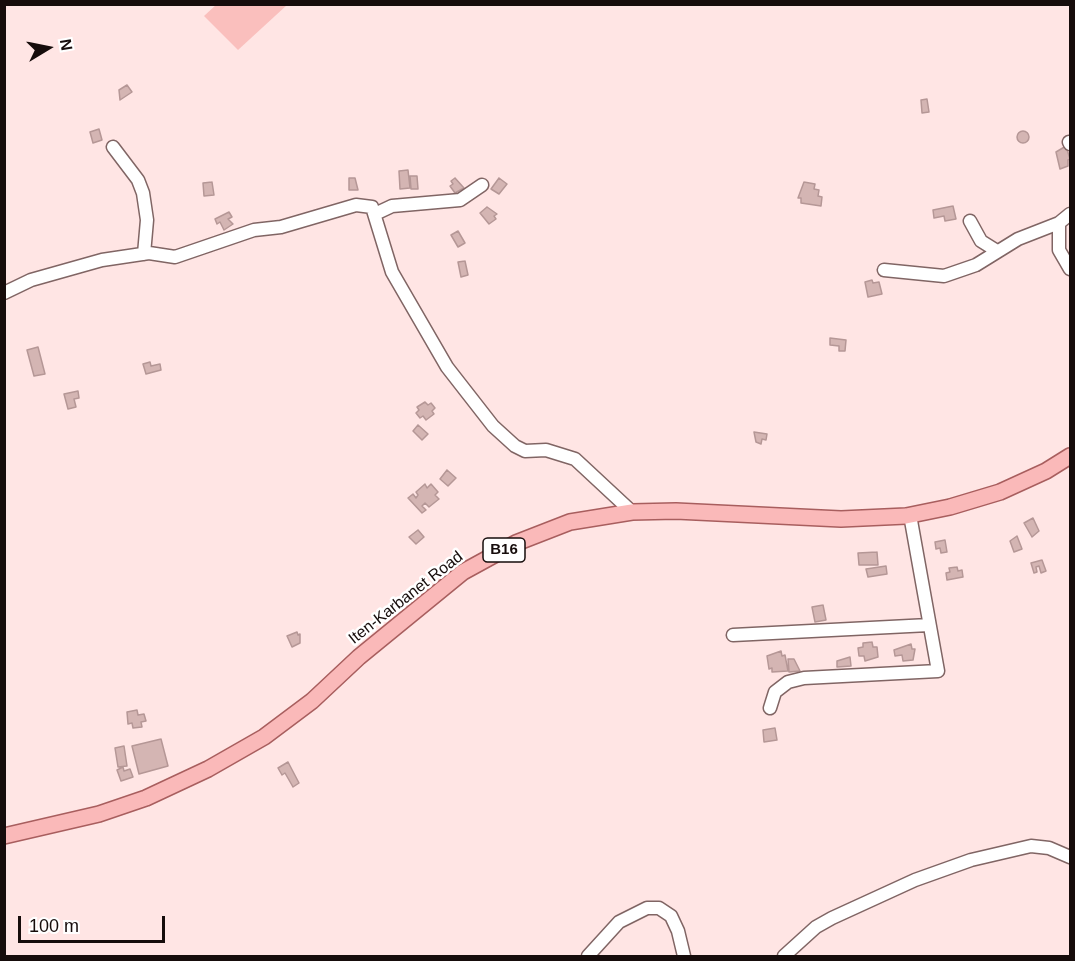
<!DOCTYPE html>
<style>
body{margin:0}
#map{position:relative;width:1075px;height:961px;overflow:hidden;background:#ffe5e4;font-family:Helvetica,sans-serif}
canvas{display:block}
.frame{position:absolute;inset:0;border:6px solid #160c0b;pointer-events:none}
.north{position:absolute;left:18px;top:18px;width:60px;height:60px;-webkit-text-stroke:4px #fff;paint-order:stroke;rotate:80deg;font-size:16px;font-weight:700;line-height:24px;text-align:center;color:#160c0b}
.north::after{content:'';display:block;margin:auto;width:21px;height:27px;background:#160c0b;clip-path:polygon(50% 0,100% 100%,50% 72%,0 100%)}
.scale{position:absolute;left:18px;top:916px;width:147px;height:27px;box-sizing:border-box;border:3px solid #160c0b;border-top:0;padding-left:8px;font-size:18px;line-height:21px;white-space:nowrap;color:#160c0b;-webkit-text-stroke:4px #fff;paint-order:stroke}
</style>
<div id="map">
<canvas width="1075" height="961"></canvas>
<div class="frame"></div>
<div class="north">N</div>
<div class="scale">100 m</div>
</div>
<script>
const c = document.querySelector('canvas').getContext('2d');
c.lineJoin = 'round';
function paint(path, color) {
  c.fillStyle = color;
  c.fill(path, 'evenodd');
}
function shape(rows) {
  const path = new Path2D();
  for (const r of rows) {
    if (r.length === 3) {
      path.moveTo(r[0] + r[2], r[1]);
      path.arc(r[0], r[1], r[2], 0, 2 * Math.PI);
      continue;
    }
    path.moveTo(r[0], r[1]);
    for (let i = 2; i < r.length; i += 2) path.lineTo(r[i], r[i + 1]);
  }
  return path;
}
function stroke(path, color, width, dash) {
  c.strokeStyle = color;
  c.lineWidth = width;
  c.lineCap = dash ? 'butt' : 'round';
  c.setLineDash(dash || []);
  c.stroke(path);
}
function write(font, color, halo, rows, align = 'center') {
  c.font = font + ' Helvetica,sans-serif';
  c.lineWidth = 5;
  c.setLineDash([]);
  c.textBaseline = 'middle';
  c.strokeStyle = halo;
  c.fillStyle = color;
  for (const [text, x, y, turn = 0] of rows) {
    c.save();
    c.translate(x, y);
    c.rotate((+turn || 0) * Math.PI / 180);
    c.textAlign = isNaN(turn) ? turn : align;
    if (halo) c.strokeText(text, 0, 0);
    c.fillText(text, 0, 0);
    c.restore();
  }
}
const green = shape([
 [217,4,287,4,287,5,238,50,204,16]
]);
const building = shape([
 [127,85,132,92,120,100,119,90,127,85],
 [927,99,929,112,922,113,921,100,927,99],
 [99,129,102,140,93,143,90,132,99,129],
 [1023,137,6],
 [1066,146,1070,159,1068,160,1068,166,1060,169,1056,152,1066,146],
 [408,170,410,188,400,189,399,171,408,170],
 [410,176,417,176,418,189,411,189,410,176],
 [349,178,355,178,358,190,349,190,349,178],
 [455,178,464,188,455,193,450,186,453,184,451,181,455,178],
 [499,178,507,184,499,194,491,189,499,178],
 [212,182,214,195,204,196,203,183,212,182],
 [804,182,815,184,814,189,819,190,818,196,822,197,821,206,801,203,801,198,798,198,804,182],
 [953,206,956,219,945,221,944,216,934,218,933,210,953,206],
 [487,207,497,214,494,216,496,219,489,224,480,213,487,207],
 [229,212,232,217,228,219,233,224,224,230,220,222,217,224,215,219,229,212],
 [458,231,465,243,458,247,451,235,458,231],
 [465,261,468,275,461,277,458,262,465,261],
 [872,280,873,283,879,282,882,294,868,297,865,282,872,280],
 [830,338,846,340,845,351,839,351,839,346,830,345,830,338],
 [38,347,45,374,34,376,27,350,38,347],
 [150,362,151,366,160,364,161,370,146,374,143,364,150,362],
 [78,391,79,398,74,399,76,407,68,409,64,394,78,391],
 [425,402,428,405,431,403,435,408,432,411,434,414,426,420,423,416,420,418,416,413,419,410,417,407,425,402],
 [418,425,428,434,422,440,413,431,418,425],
 [754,432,767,434,766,440,762,439,761,444,756,442,754,432],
 [447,470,456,478,448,486,440,479,447,470],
 [425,484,427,488,431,484,438,492,435,495,439,499,429,507,425,503,422,506,426,510,422,513,408,498,413,494,416,498,418,495,416,492,425,484],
 [1033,518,1039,531,1032,537,1024,523,1033,518],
 [418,530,424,537,416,544,409,537,418,530],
 [1017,536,1022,549,1014,552,1010,541,1017,536],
 [945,540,947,552,941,553,940,548,936,549,935,542,945,540],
 [877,552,878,565,859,565,858,553,877,552],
 [1042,560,1046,571,1041,573,1039,566,1036,567,1037,572,1034,573,1031,563,1042,560],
 [886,566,887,574,868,577,866,569,886,566],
 [957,567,958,571,962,570,963,577,947,580,946,573,950,572,949,568,957,567],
 [823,605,826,620,815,622,812,607,823,605],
 [297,632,298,635,300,634,300,643,292,647,287,636,297,632],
 [872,642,873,647,877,647,878,657,865,661,864,656,859,656,858,648,863,647,863,643,872,642],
 [911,644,912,649,915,649,913,660,903,661,902,655,895,656,894,650,911,644],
 [781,651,782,656,785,655,788,671,772,672,772,668,769,669,767,656,781,651],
 [850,657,851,666,837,667,837,661,850,657],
 [788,659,794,659,800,671,789,672,788,659],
 [137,710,138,715,144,714,146,721,141,722,142,727,133,728,132,723,128,724,127,712,137,710],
 [775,728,777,740,764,742,763,730,775,728],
 [161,739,168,766,139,774,132,746,161,739],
 [124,746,127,766,118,767,115,748,124,746],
 [288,762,299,783,293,787,285,773,282,775,278,768,288,762],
 [123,767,124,771,130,769,133,777,121,781,117,770,123,767]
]);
const minor = shape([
 [1069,142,1070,144],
 [113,147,138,180,143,193,147,220,144,254],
 [375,214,392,206,460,200,482,185],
 [970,221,981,241,997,251],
 [1059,223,1059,250,1070,269],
 [884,270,944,276,976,265,1018,239,1059,223,1070,214],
 [4,293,31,280,102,260,149,253,175,257,254,230,281,227,356,205,372,207,392,272,447,367,493,426,515,446,525,451,546,450,575,459,632,512],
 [733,635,929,625],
 [770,708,775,692,788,682,804,678,938,671,910,515],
 [588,956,619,922,647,908,659,908,671,916,678,931,684,956],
 [784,956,816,927,832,918,915,880,971,860,1031,846,1049,848,1070,857]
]);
const major = shape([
 [4,836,99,814,146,798,208,769,264,737,312,701,359,657,463,572,516,543,570,522,632,512,676,511,841,519,906,516,950,507,1000,492,1046,471,1070,456]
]);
const shields = [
 [504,550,42]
];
const shieldNames = [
 ["B16",504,550]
];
const streetNames = [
 ["Iten-Karbanet Road",406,598,-38]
];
paint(green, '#fabfbd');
paint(building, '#d4b5b3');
stroke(building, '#b59796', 1.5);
stroke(minor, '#806564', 15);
stroke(major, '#a85e5e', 18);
stroke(minor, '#fff', 12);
stroke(major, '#fab9b9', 15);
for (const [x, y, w] of shields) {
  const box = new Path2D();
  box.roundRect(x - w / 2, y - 12, w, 24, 4.5);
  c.fillStyle = '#fff';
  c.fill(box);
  stroke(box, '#160c0b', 1.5);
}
write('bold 15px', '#160c0b', null, shieldNames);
write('16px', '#160c0b', '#fff', streetNames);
</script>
